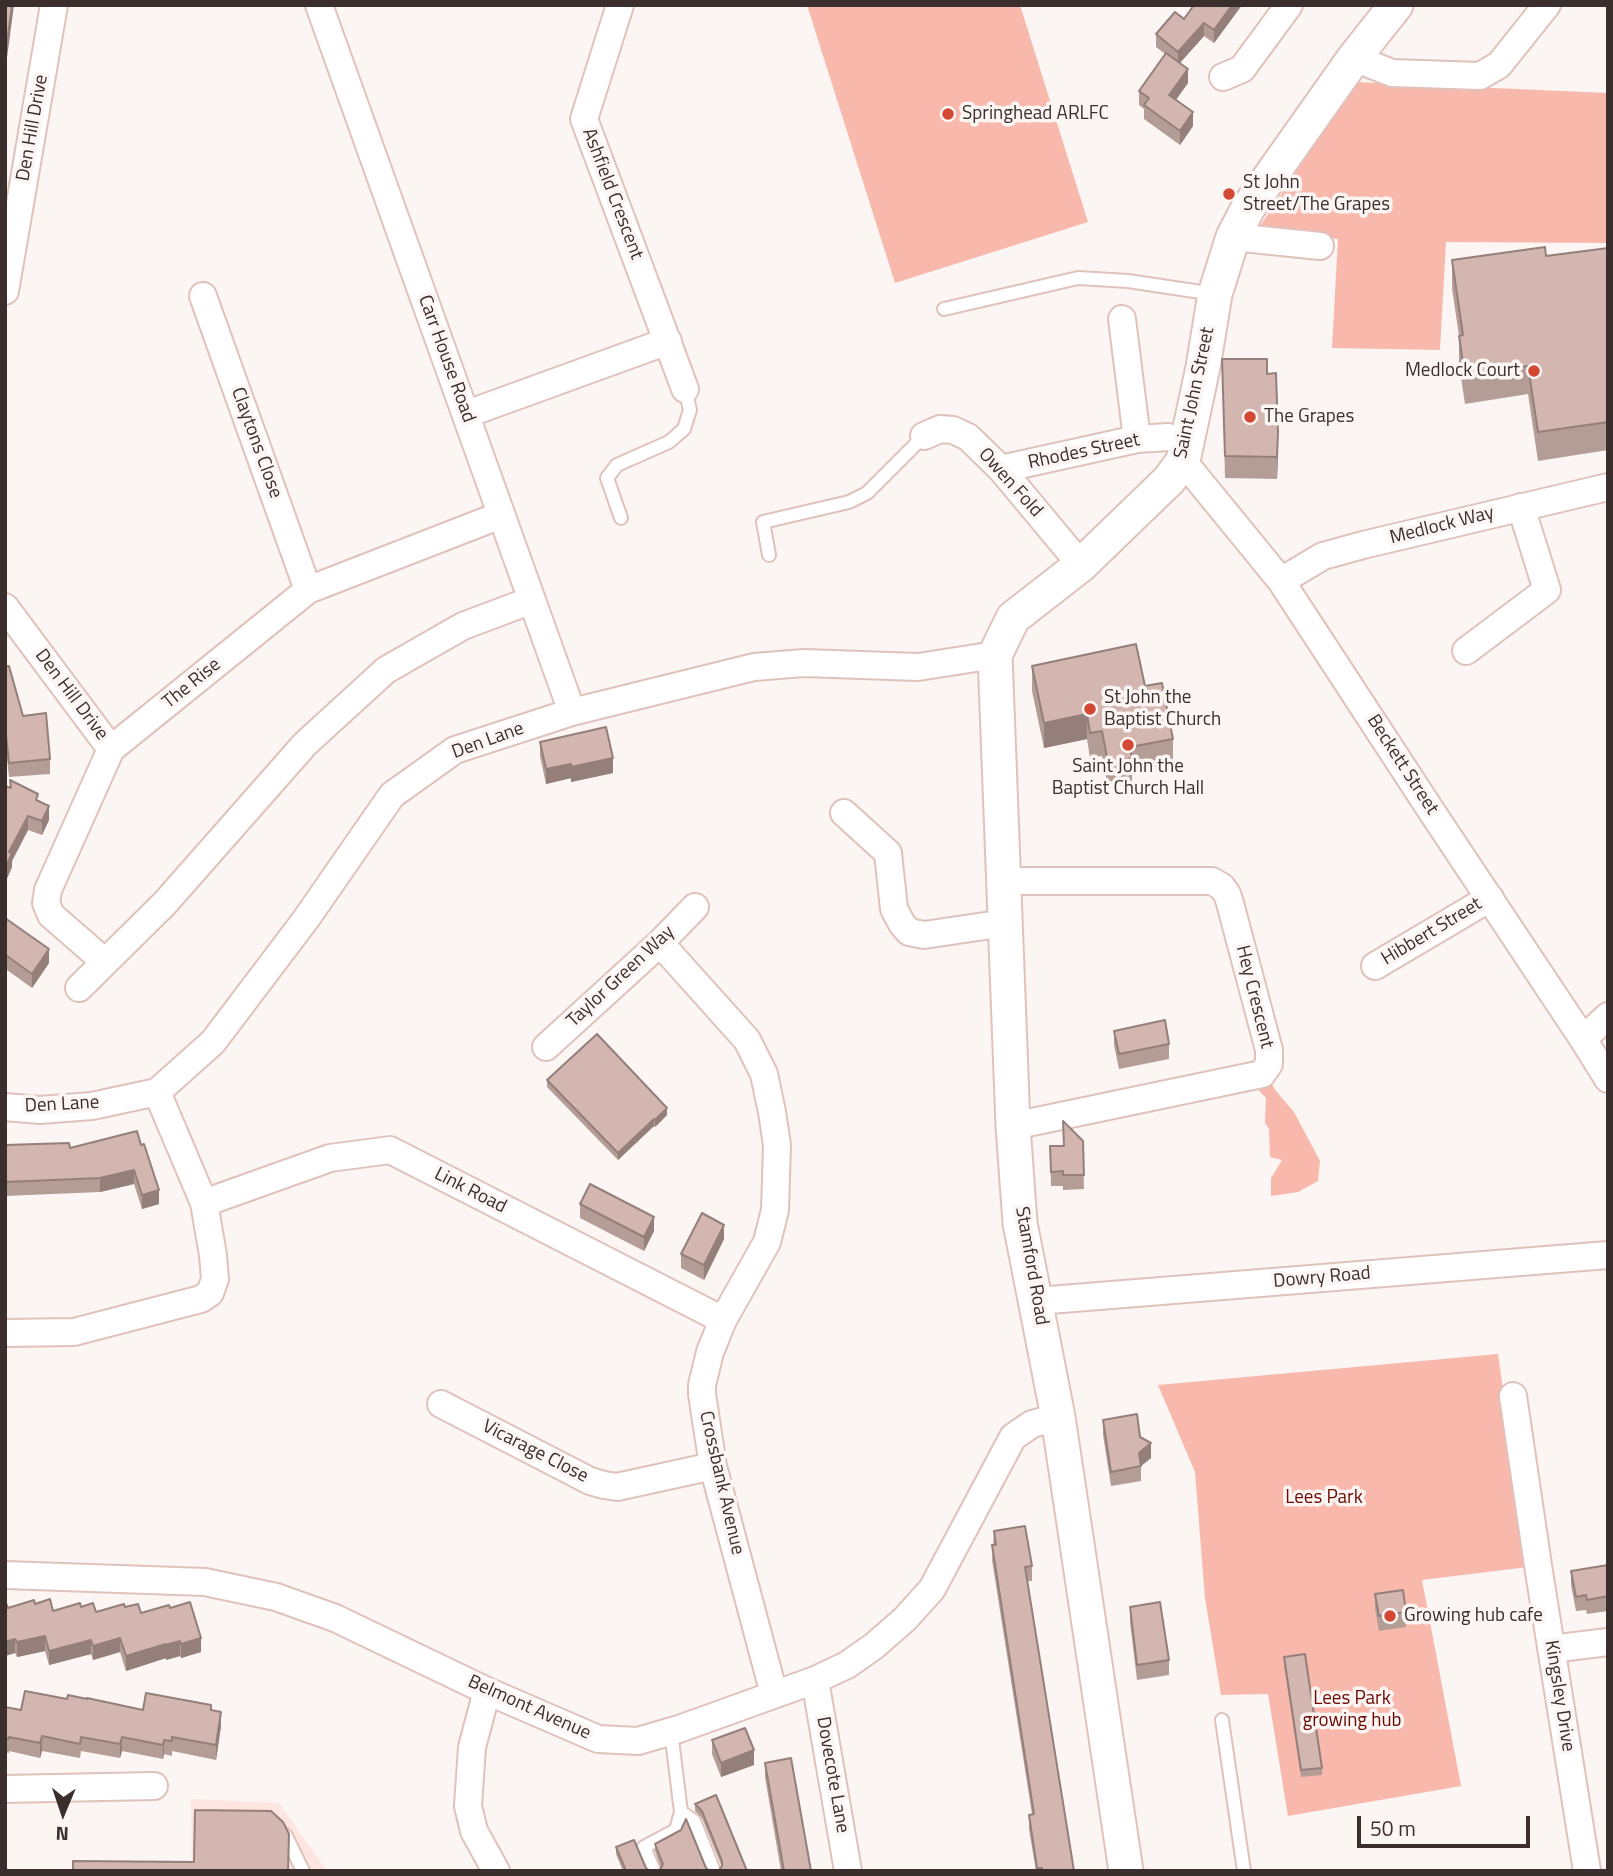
<!DOCTYPE html>
<style>
body{margin:0}
#map{position:relative;width:1613px;height:1876px;overflow:hidden;background:#fbf5f4;font-family:"Titillium Web",sans-serif}
canvas{display:block}
.frame{position:absolute;inset:0;border:7px solid #3a2f2c;pointer-events:none}
.north{position:absolute;left:28px;top:1778px;width:70px;height:70px;-webkit-text-stroke:5px #fbf5f4;paint-order:stroke;rotate:182deg;font-size:19px;font-weight:700;line-height:28px;text-align:center;color:#3a2f2c}
.north::after{content:'';display:block;margin:auto;width:24px;height:32px;background:#3a2f2c;clip-path:polygon(50% 0,100% 100%,50% 72%,0 100%)}
.scale{position:absolute;left:1357px;top:1816px;width:173px;height:32px;box-sizing:border-box;border:4px solid #3a2f2c;border-top:0;padding-left:9px;font-size:21px;line-height:24px;white-space:nowrap;color:#3a2f2c;-webkit-text-stroke:5px #fbf5f4;paint-order:stroke}
</style>
<div id="map">
<canvas width="1613" height="1876"></canvas>
<div class="frame"></div>
<div class="north">N</div>
<div class="scale">50 m</div>
</div>
<script>
const c = document.querySelector('canvas').getContext('2d');
c.lineJoin = 'round';
function paint(path, color) {
  c.fillStyle = color;
  c.fill(path, 'evenodd');
}
function shape(rows) {
  const path = new Path2D();
  for (const r of rows) {
    path.moveTo(r[0], r[1]);
    for (let i = 2; i < r.length; i += 2) path.lineTo(r[i], r[i + 1]);
  }
  return path;
}
function stroke(path, color, width, dash) {
  c.strokeStyle = color;
  c.lineWidth = width;
  c.lineCap = dash ? 'butt' : 'round';
  c.setLineDash(dash || []);
  c.stroke(path);
}
function write(font, color, halo, rows, align = 'center') {
  c.font = font + ' "Titillium Web",sans-serif';
  c.lineWidth = 7;
  c.setLineDash([]);
  c.textBaseline = 'middle';
  c.strokeStyle = halo;
  c.fillStyle = color;
  for (const [text, x, y, turn = 0] of rows) {
    c.save();
    c.translate(x, y);
    c.rotate((+turn || 0) * Math.PI / 180);
    c.textAlign = isNaN(turn) ? turn : align;
    if (halo) c.strokeText(text, 0, 0);
    c.fillText(text, 0, 0);
    c.restore();
  }
}
const built = shape([
 [191,1799,279,1803,327,1871,192,1871]
]);
const green = shape([
 [807,5,1020,5,1088,222,895,283],
 [1356,82,1608,93,1608,243,1446,242,1440,350,1332,348,1338,239,1256,232],
 [1269,1079,1276,1091,1294,1112,1320,1161,1318,1181,1298,1192,1271,1196,1271,1178,1282,1160,1270,1157,1269,1129,1265,1123,1266,1098,1252,1083],
 [1498,1354,1528,1567,1422,1580,1461,1786,1288,1816,1268,1694,1221,1695,1205,1598,1195,1472,1158,1385]
]);
const service = shape([
 [944,309,1078,278,1128,281,1214,294],
 [621,518,607,478,617,465,669,442,684,429,690,410,685,389],
 [769,555,763,522,849,502,867,493,924,436],
 [1222,1720,1244,1871],
 [681,1812,694,1821,714,1871],
 [278,1830,286,1836,303,1871],
 [654,1871,644,1847,676,1830,681,1812,671,1731]
]);
const minor = shape([
 [319,5,572,712],
 [620,5,584,119,685,389],
 [1354,58,1392,73,1480,76,1499,65,1547,5],
 [1223,77,1242,69,1289,5],
 [1233,237,1320,246],
 [5,291,54,5],
 [203,296,308,590],
 [1122,319,1137,439],
 [467,414,668,341],
 [924,436,940,429,953,430,968,437,1001,469,1081,565],
 [1183,461,1281,581,1432,812,1583,1039,1608,1079],
 [1001,469,1137,439,1168,437],
 [1281,581,1323,556,1363,545,1608,487],
 [5,607,111,749],
 [1466,651,1547,590,1521,507],
 [844,813,888,853,894,909,902,924,909,932,924,935,1005,923],
 [1003,881,1212,881,1222,887,1227,894,1230,903,1269,1050,1269,1064,1262,1074,1013,1126],
 [660,943,747,1040,764,1074,772,1112,777,1145,775,1210,767,1242,723,1320,710,1352,702,1385,702,1394,713,1466,774,1694],
 [105,962,51,915,46,903,48,890,111,749,308,590,501,515],
 [1375,966,1490,898],
 [79,988,165,903,305,744,386,670,463,626,532,600],
 [1583,1039,1608,1016],
 [546,1047,660,943,695,907],
 [5,1107,40,1110,92,1106,157,1092,213,1042,306,919,392,795,455,750,572,712,754,667,804,663,918,667,995,655],
 [204,1203,330,1158,390,1150,723,1320],
 [1037,1301,1608,1255],
 [5,1333,74,1332,201,1299,210,1293,215,1279,213,1255,204,1203,157,1092],
 [1513,1396,1539,1572,1587,1871],
 [441,1404,590,1481,604,1485,617,1487,713,1466],
 [5,1575,205,1582,276,1597,335,1618,487,1691,598,1739,638,1741,679,1729,815,1680,847,1665,874,1646,905,1619,932,1589,1013,1437,1032,1424,1058,1417],
 [1551,1649,1608,1642],
 [815,1680,848,1871],
 [487,1691,472,1747,468,1806,474,1831,496,1871],
 [5,1789,154,1786]
]);
const tertiary = shape([
 [1126,1871,1058,1417,1020,1223,1013,1126,995,655,1013,618,1081,565,1169,480,1183,461,1203,367,1215,294,1233,237,1248,208,1354,58,1396,5]
]);
const wall = shape([
 [1242,5,1214,43,1204,36,1180,63,1188,83,1176,100,1193,126,1180,145,1144,119,1144,109,1139,105,1139,91,1165,54,1156,47,1156,34,1184,19],
 [1608,248,1608,450,1538,461,1528,394,1465,404,1459,364,1459,336,1452,288,1452,260,1546,256],
 [1222,359,1267,374,1278,454,1277,479,1225,478],
 [5,666,23,716,50,759,50,774,9,777,5,740],
 [1032,666,1145,686,1173,739,1173,764,1132,771,1132,783,1108,788,1102,756,1090,758,1087,739,1044,748,1032,691],
 [540,742,613,773,571,782,571,778,546,784,540,756],
 [10,780,38,801,49,820,42,835,28,830,12,861,12,867,5,883,5,786,10,788],
 [5,918,49,963,32,988,7,970],
 [1114,1031,1169,1044,1169,1059,1119,1069,1114,1045],
 [547,1080,667,1115,655,1127,654,1126,618,1160,547,1087],
 [137,1131,159,1204,142,1209,134,1184,100,1192,5,1196,5,1145,70,1148],
 [1083,1141,1084,1189,1063,1190,1063,1186,1051,1186,1050,1146,1064,1146],
 [580,1204,654,1231,644,1251,580,1218],
 [724,1239,704,1280,681,1268,681,1254],
 [1103,1420,1140,1437,1151,1458,1141,1466,1141,1481,1111,1486,1103,1435],
 [994,1531,1032,1566,1032,1581,1027,1581,1074,1871,1036,1871,1029,1829,1029,1815,1032,1814,992,1560],
 [1608,1565,1608,1611,1587,1614,1586,1610,1576,1611,1571,1585,1571,1571],
 [1375,1594,1406,1612,1406,1627,1379,1631,1375,1609],
 [5,1601,8,1608,35,1604,53,1611,81,1607,96,1612,125,1607,141,1613,170,1608,201,1652,181,1658,180,1656,166,1660,166,1658,126,1671,120,1652,93,1660,91,1654,49,1665,45,1651,17,1657,15,1653,5,1656],
 [1130,1607,1169,1660,1169,1675,1137,1680,1130,1622],
 [1284,1657,1322,1768,1322,1775,1301,1777,1284,1664],
 [67,1699,143,1710,211,1710,221,1726,216,1760,172,1751,172,1756,164,1754,163,1759,122,1751,120,1758,81,1751,80,1758,42,1751,40,1758,9,1751,9,1753,5,1752,5,1707,21,1710],
 [712,1740,754,1765,721,1777,712,1754],
 [765,1763,811,1871,781,1871,765,1777],
 [716,1795,747,1871,722,1867,702,1818,695,1811,695,1804],
 [681,1830,660,1870,661,1868,655,1851,655,1844],
 [616,1847,646,1868,650,1871,623,1871,616,1854]
]);
const shadedWall = shape([
 [12,5,14,5,5,73,5,58],
 [1232,5,1242,5,1214,43,1214,30],
 [1204,23,1204,36,1178,65,1178,52],
 [1188,69,1188,83,1169,109,1169,95],
 [1193,112,1193,126,1180,145,1180,131],
 [1278,432,1278,454,1277,479,1277,457],
 [1087,714,1087,739,1044,748,1044,723],
 [613,758,613,773,571,782,571,767],
 [571,764,571,778,546,784,546,769],
 [49,806,49,820,42,835,42,821],
 [28,816,28,830,12,861,12,867,5,883,5,869,9,852],
 [49,949,49,963,32,988,32,974],
 [7,956,7,970,5,972,5,958],
 [667,1108,667,1115,655,1127,655,1120],
 [654,1119,654,1126,618,1160,618,1153],
 [134,1170,134,1184,100,1192,100,1178],
 [159,1190,159,1204,142,1209,142,1195],
 [654,1217,654,1231,644,1251,644,1237],
 [724,1225,724,1239,704,1280,704,1265],
 [1151,1443,1151,1458,1141,1466,1139,1453],
 [45,1636,45,1651,17,1657,17,1642],
 [120,1638,120,1652,93,1660,93,1646],
 [201,1638,201,1652,181,1658,181,1644],
 [15,1639,15,1653,5,1656,5,1642],
 [91,1640,91,1654,49,1665,49,1651],
 [180,1641,180,1656,166,1660,166,1645],
 [166,1644,166,1658,126,1671,126,1656],
 [221,1712,221,1726,216,1760,216,1745],
 [42,1736,42,1751,40,1758,40,1743],
 [122,1737,122,1751,120,1758,120,1744],
 [164,1740,164,1754,163,1759,163,1745],
 [754,1750,754,1765,721,1777,721,1763]
]);
const building = shape([
 [5,5,12,5,5,58,5,5],
 [1194,5,1232,5,1214,30,1204,23,1178,52,1156,34,1175,12,1184,19,1194,5],
 [1166,53,1188,69,1169,95,1193,112,1180,131,1144,105,1149,98,1139,91,1166,53],
 [1545,247,1546,256,1608,248,1608,422,1538,432,1528,366,1465,376,1459,336,1463,335,1452,260,1545,247],
 [1222,359,1267,359,1267,374,1276,373,1278,432,1277,457,1225,456,1222,359],
 [1136,644,1145,686,1162,683,1173,739,1130,747,1132,758,1108,763,1102,731,1090,733,1087,714,1044,723,1032,666,1136,644],
 [5,666,9,666,23,716,46,713,50,759,9,763,5,726,5,666],
 [606,727,613,758,571,767,571,764,546,769,540,742,606,727],
 [10,780,38,794,36,800,49,806,42,821,28,816,9,852,12,853,5,869,5,786,11,788,10,780],
 [5,918,49,949,32,974,7,956,5,958,5,918],
 [1165,1020,1169,1044,1119,1054,1114,1031,1165,1020],
 [597,1034,667,1108,655,1120,654,1119,618,1153,547,1080,597,1034],
 [1063,1121,1083,1141,1084,1175,1063,1175,1063,1171,1051,1172,1050,1146,1064,1146,1063,1121],
 [137,1131,141,1145,144,1144,159,1190,142,1195,134,1170,100,1178,5,1182,5,1145,69,1143,70,1148,137,1131],
 [590,1184,654,1217,644,1237,580,1204,590,1184],
 [702,1213,724,1225,704,1265,681,1254,702,1213],
 [1137,1414,1140,1437,1151,1443,1139,1453,1141,1466,1111,1472,1103,1420,1137,1414],
 [1025,1526,1032,1566,1025,1567,1074,1871,1042,1871,1042,1868,1037,1868,1029,1815,1034,1814,992,1545,996,1545,994,1531,1025,1526],
 [1608,1565,1608,1596,1587,1600,1586,1595,1576,1597,1571,1571,1608,1565],
 [1403,1590,1406,1612,1379,1616,1375,1594,1403,1590],
 [50,1599,53,1611,80,1603,81,1607,93,1603,96,1612,124,1604,125,1607,138,1604,141,1613,169,1605,170,1608,190,1602,201,1638,181,1644,180,1641,166,1645,166,1644,126,1656,120,1638,93,1646,91,1640,49,1651,45,1636,17,1642,15,1639,5,1642,5,1601,8,1608,34,1600,35,1604,50,1599],
 [1160,1602,1169,1660,1137,1665,1130,1607,1160,1602],
 [1305,1654,1322,1768,1301,1770,1284,1657,1305,1654],
 [25,1691,67,1699,68,1695,87,1699,87,1698,143,1710,146,1693,211,1705,211,1710,221,1712,216,1745,172,1737,172,1741,164,1740,163,1745,122,1737,120,1744,81,1737,80,1744,42,1736,40,1743,9,1737,9,1739,5,1738,5,1707,21,1710,25,1691],
 [745,1728,754,1750,721,1763,712,1740,745,1728],
 [791,1758,811,1871,784,1871,765,1763,791,1758],
 [716,1795,747,1871,718,1871,722,1866,722,1861,702,1811,695,1804,716,1795],
 [195,1810,271,1811,283,1822,289,1834,288,1871,73,1871,73,1861,194,1862,195,1810],
 [686,1819,706,1868,710,1871,659,1871,660,1870,663,1864,655,1844,681,1830,686,1819],
 [634,1840,646,1868,650,1871,626,1871,616,1847,634,1840]
]);
const markers = [
 [948,114,7,"#d34733"],
 [1229,194,7,"#d34733"],
 [1534,371,7,"#d34733"],
 [1250,417,7,"#d34733"],
 [1090,709,7,"#d34733"],
 [1128,745,7,"#d34733"],
 [1390,1616,7,"#d34733"]
];
const poiNames = [
 ["Springhead ARLFC",962,114],
 ["St John",1243,183],
 ["Street/The Grapes",1243,205],
 ["Medlock Court",1520,371,"right"],
 ["The Grapes",1264,417],
 ["St John the",1104,698],
 ["Baptist Church",1104,720],
 ["Saint John the",1128,767,"center"],
 ["Baptist Church Hall",1128,789,"center"],
 ["Growing hub cafe",1404,1616]
];
const streetNames = [
 ["Den Hill Drive",33,128,-80],
 ["Ashfield Crescent",612,194,69],
 ["Carr House Road",446,359,70],
 ["Saint John Street",1195,393,-78],
 ["Claytons Close",256,443,70],
 ["Rhodes Street",1084,452,-12],
 ["Owen Fold",1010,483,48],
 ["Medlock Way",1442,526,-14],
 ["The Rise",192,684,-39],
 ["Den Hill Drive",71,695,53],
 ["Den Lane",488,741,-20],
 ["Beckett Street",1402,765,57],
 ["Hibbert Street",1432,932,-31],
 ["Taylor Green Way",621,977,-43],
 ["Hey Crescent",1254,997,76],
 ["Den Lane",62,1105,-3],
 ["Link Road",470,1191,27],
 ["Stamford Road",1031,1266,80],
 ["Dowry Road",1322,1278,-5],
 ["Vicarage Close",535,1452,27],
 ["Crossbank Avenue",721,1483,77],
 ["Kingsley Drive",1559,1696,81],
 ["Belmont Avenue",529,1708,24],
 ["Dovecote Lane",832,1775,80]
];
const parkNames = [
 ["Lees Park",1324,1498],
 ["Lees Park",1352,1699],
 ["growing hub",1352,1721]
];
paint(built, '#fde5e1');
paint(green, '#f9b8ac');
stroke(service, '#e0c2bc', 16);
stroke(minor, '#e0c2bc', 30);
stroke(tertiary, '#e0c2bc', 37);
stroke(service, '#fff', 12);
stroke(minor, '#fff', 26);
stroke(tertiary, '#fff', 33);
paint(wall, '#b59d97');
paint(shadedWall, '#947f7b');
paint(building, '#d3b6b0');
stroke(building, '#947f7b', 2);
for (const [x, y, r, color] of markers) {
  const dot = new Path2D();
  dot.arc(x, y, r, 0, 2 * Math.PI);
  c.fillStyle = color;
  c.fill(dot);
  stroke(dot, '#fbf5f4', 2.5);
}
write('19px', '#3a2f2c', '#fbf5f4', poiNames, 'left');
write('19px', '#3a2f2c', '#fbf5f4', streetNames);
write('19px', '#6b0900', '#fbf5f4', parkNames);
</script>
